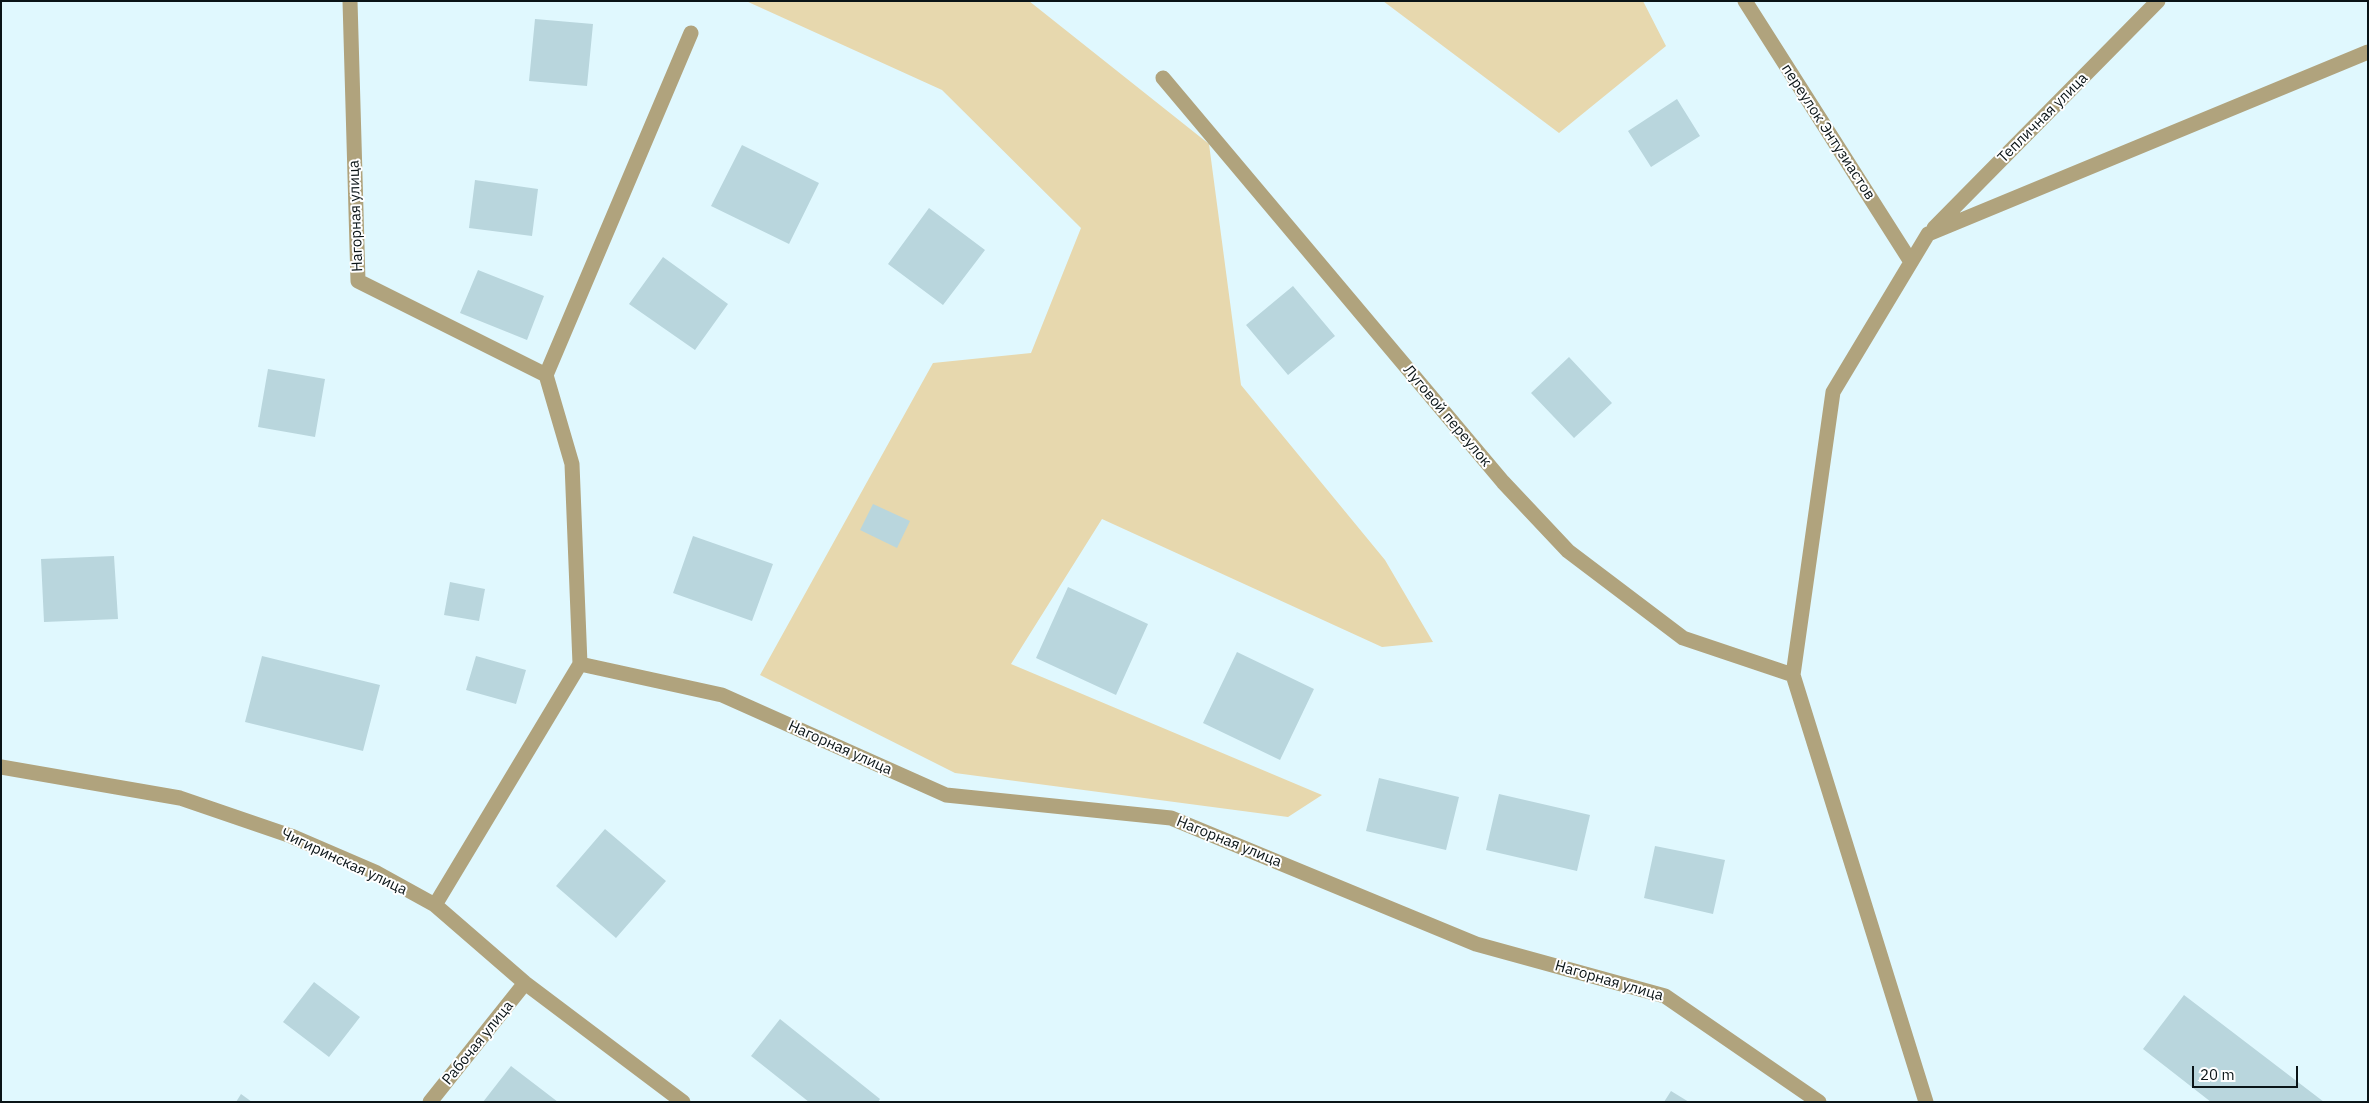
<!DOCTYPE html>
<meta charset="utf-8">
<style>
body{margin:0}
#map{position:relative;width:2369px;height:1103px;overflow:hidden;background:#e0f8fe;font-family:"IBM Plex Sans",sans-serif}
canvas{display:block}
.frame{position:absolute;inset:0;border:2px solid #0a1417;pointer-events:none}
.scale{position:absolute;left:2192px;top:1066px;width:106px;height:22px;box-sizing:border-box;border:2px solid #0a1417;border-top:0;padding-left:6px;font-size:15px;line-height:18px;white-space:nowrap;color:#0a1417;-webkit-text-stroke:4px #fff;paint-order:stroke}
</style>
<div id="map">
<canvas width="2369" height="1103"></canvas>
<div class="frame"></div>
<div class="scale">20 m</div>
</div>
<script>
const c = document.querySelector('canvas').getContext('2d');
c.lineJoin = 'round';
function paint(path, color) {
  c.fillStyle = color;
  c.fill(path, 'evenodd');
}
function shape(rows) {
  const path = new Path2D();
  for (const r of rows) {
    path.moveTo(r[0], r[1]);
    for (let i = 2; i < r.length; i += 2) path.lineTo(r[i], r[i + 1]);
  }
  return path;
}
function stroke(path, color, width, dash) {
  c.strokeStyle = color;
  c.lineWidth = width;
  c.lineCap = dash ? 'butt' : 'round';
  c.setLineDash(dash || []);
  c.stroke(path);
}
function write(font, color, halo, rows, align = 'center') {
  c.font = font + ' "IBM Plex Sans",sans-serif';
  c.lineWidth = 4;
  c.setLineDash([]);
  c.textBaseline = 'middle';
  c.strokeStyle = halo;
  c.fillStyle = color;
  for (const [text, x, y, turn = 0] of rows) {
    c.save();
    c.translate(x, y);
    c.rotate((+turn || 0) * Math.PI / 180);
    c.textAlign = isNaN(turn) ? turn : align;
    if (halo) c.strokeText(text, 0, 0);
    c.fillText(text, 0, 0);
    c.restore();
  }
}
const green = shape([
 [746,1,1029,1,1209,144,1241,385,1385,560,1433,642,1382,647,1102,519,1011,664,1322,795,1288,817,955,773,760,675,933,363,1031,353,1081,228,942,90],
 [1383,1,1643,1,1666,46,1559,133]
]);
const building = shape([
 [535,19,593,24,587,86,529,81],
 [1677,99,1700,136,1651,167,1628,131],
 [742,145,819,183,789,244,711,206],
 [475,180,538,189,532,236,469,228],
 [929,208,985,250,943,305,888,264],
 [663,257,728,304,695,350,629,304],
 [478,270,544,296,527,340,460,313],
 [1293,286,1335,336,1288,375,1246,325],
 [1569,357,1612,403,1574,438,1531,393],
 [268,369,325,379,315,437,258,427],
 [873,504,910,521,897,548,860,530],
 [693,536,773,564,752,621,673,593],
 [114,556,118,619,44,622,41,559],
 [450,582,485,589,479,621,444,615],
 [1068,587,1148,624,1116,695,1036,658],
 [1237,652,1314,689,1280,760,1203,723],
 [262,656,380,685,363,751,245,722],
 [476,656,526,670,516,704,466,690],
 [1379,778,1459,797,1446,850,1366,831],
 [1499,794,1590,815,1577,871,1486,850],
 [605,829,666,881,616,938,556,886],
 [1655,846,1725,860,1713,914,1644,898],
 [314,982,360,1017,329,1057,283,1022],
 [2184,995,2324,1102,2211,1102,2143,1049],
 [780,1019,880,1099,878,1102,809,1102,751,1056],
 [511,1066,558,1102,483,1102],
 [1671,1091,1689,1102,1664,1102],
 [241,1094,252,1102,236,1102]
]);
const street = shape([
 [350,1,358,281,546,375],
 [1745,1,1911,262],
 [1163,78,1503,482,1568,551,1683,638,1793,675],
 [1934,228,2158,1],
 [580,664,572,464,546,375,691,33],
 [1,767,180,798,291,836,377,873,435,905,525,983,683,1102],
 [435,905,580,664,722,695,946,795,1171,818,1476,944,1665,996,1819,1102],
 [430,1102,525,983],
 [1926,1102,1793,675,1833,392,1928,234,2368,52]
]);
const streetNames = [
 ["Тепличная улица",2043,118,-45],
 ["переулок Энтузиастов",1828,132,57],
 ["Нагорная улица",356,216,-92],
 ["Луговой переулок",1447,416,50],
 ["Нагорная улица",840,748,24],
 ["Нагорная улица",1229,842,22],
 ["Чигиринская улица",344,862,25],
 ["Нагорная улица",1609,981,16],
 ["Рабочая улица",478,1043,-51]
];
paint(green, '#e7d8ae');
paint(building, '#b9d6dd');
stroke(street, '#b0a37d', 15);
write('15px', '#0a1417', '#fff', streetNames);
</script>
